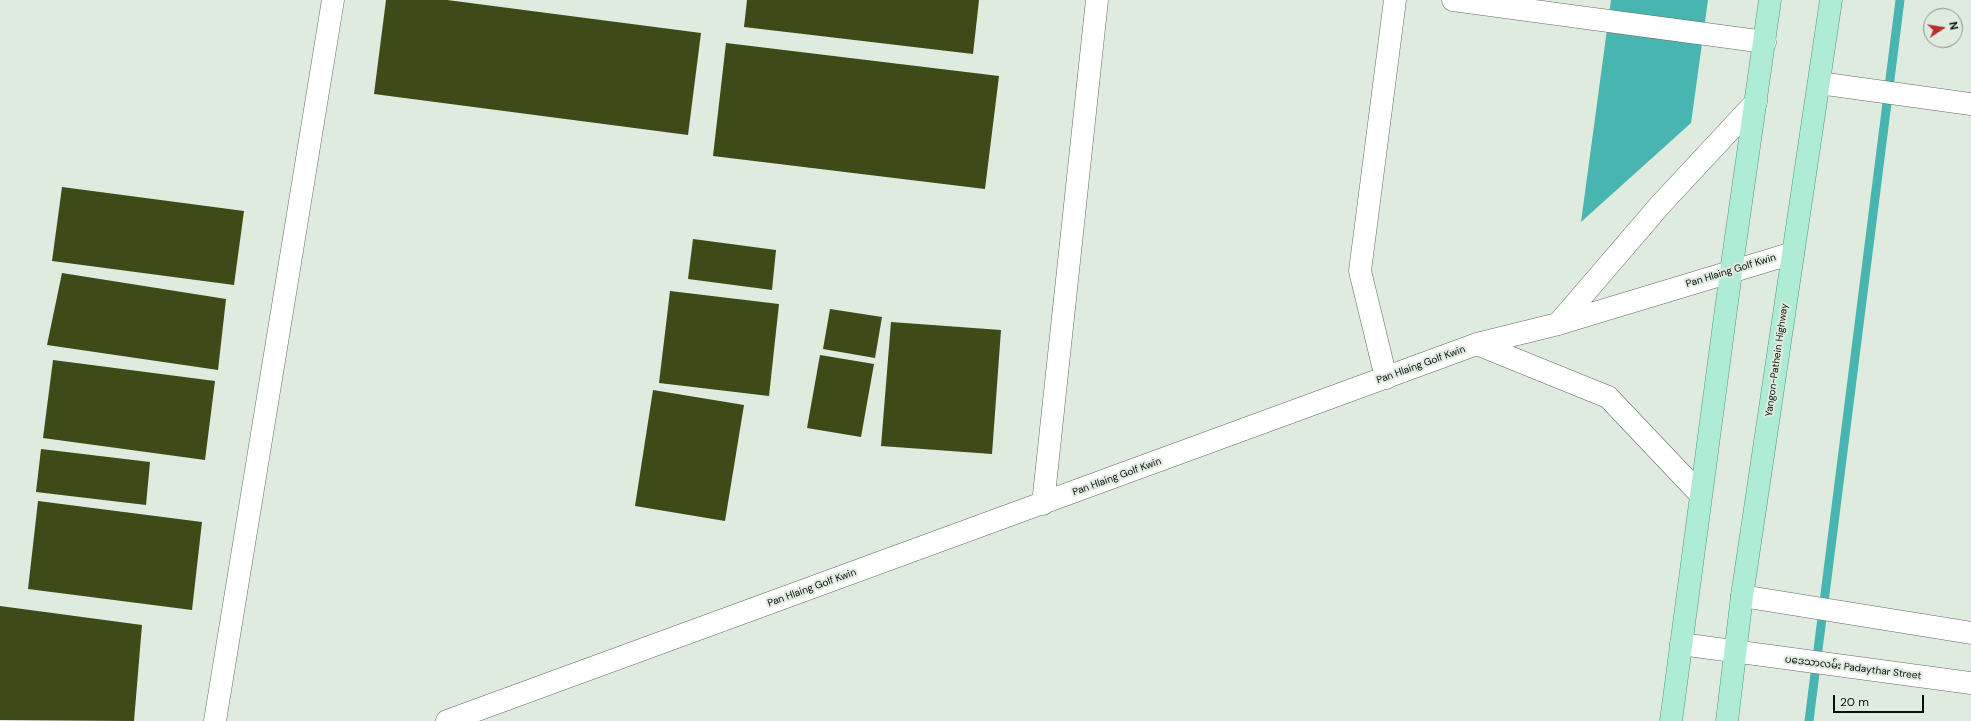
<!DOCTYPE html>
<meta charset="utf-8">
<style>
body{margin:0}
#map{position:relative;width:1971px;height:721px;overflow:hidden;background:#dfebde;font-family:"DM Sans",sans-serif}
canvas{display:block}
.north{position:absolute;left:1923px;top:8px;width:40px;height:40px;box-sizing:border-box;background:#dfebde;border:1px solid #8a9289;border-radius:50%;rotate:78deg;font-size:11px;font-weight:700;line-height:16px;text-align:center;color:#0a0d09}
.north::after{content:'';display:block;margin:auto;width:14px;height:18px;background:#bb2c2a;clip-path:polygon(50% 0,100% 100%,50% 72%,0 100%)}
.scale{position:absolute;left:1833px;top:695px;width:91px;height:18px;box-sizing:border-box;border:2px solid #0a0d09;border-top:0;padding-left:5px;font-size:12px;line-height:14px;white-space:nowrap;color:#0a0d09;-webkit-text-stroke:3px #dfebde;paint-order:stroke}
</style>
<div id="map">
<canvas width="1971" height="721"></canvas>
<div class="north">N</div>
<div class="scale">20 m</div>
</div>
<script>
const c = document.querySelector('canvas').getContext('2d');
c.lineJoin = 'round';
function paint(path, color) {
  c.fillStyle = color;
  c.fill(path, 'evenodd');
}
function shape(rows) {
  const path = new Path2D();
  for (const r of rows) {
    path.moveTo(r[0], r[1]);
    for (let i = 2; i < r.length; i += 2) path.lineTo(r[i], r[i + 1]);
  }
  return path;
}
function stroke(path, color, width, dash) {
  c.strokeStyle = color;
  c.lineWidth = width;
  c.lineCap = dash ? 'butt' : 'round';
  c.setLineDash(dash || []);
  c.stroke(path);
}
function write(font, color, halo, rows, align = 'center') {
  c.font = font + ' "DM Sans","Noto Sans Myanmar",sans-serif';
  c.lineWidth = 4;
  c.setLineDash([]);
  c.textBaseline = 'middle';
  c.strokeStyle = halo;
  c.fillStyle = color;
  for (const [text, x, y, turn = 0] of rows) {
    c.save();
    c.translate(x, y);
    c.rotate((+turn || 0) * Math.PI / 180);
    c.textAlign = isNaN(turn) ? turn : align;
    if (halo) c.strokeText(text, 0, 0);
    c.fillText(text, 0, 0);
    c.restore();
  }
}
const water = shape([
 [1611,0,1708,0,1691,123,1581,222]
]);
const stream = shape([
 [1809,721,1900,0]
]);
const building = shape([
 [386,0,447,0,701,33,688,135,374,94],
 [747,0,979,0,973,54,744,27],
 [726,43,999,76,985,189,713,156],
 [62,187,244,211,234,285,52,261],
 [693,239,776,250,772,290,688,279],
 [62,273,226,299,218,370,47,345],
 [670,291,779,304,769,396,659,383],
 [830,309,882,317,875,358,823,349],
 [891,322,1001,330,992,454,881,446],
 [820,355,874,364,861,437,807,428],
 [53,360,215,381,205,460,43,438],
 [653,390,744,405,725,521,635,506],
 [41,449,150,462,146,505,36,492],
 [38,501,202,522,192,610,28,589],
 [0,606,142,625,134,721,0,720]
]);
const minor = shape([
 [1453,0,1765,42],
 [1819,83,1971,104],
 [1558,324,1661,204,1756,102],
 [1477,344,1608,397,1700,494],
 [1386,378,1360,271,1395,0],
 [1043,504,1097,0],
 [1742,596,1971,633],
 [1681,644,1971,683],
 [215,721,333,0],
 [447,721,1477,344,1558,324,1793,253]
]);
const major = shape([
 [1671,721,1731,272,1770,0],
 [1727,721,1742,596,1831,0]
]);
const streetNames = [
 ["Pan Hlaing Golf Kwin",1731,271,-17],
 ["Yangon-Pathein Highway",1777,360,-82],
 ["Pan Hlaing Golf Kwin",1421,365,-20],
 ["Pan Hlaing Golf Kwin",1117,477,-20],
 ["Pan Hlaing Golf Kwin",812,588,-20],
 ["ပဒေသာလမ်း Padaythar Street",1853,668,7]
];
paint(water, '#48b5b0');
stroke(stream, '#48b5b0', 9);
paint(building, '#3e4a17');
stroke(minor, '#606b60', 23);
stroke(major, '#53967c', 23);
stroke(minor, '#fff', 22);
stroke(major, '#afecd6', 22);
write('10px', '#0a0d09', '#dfebde', streetNames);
</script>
